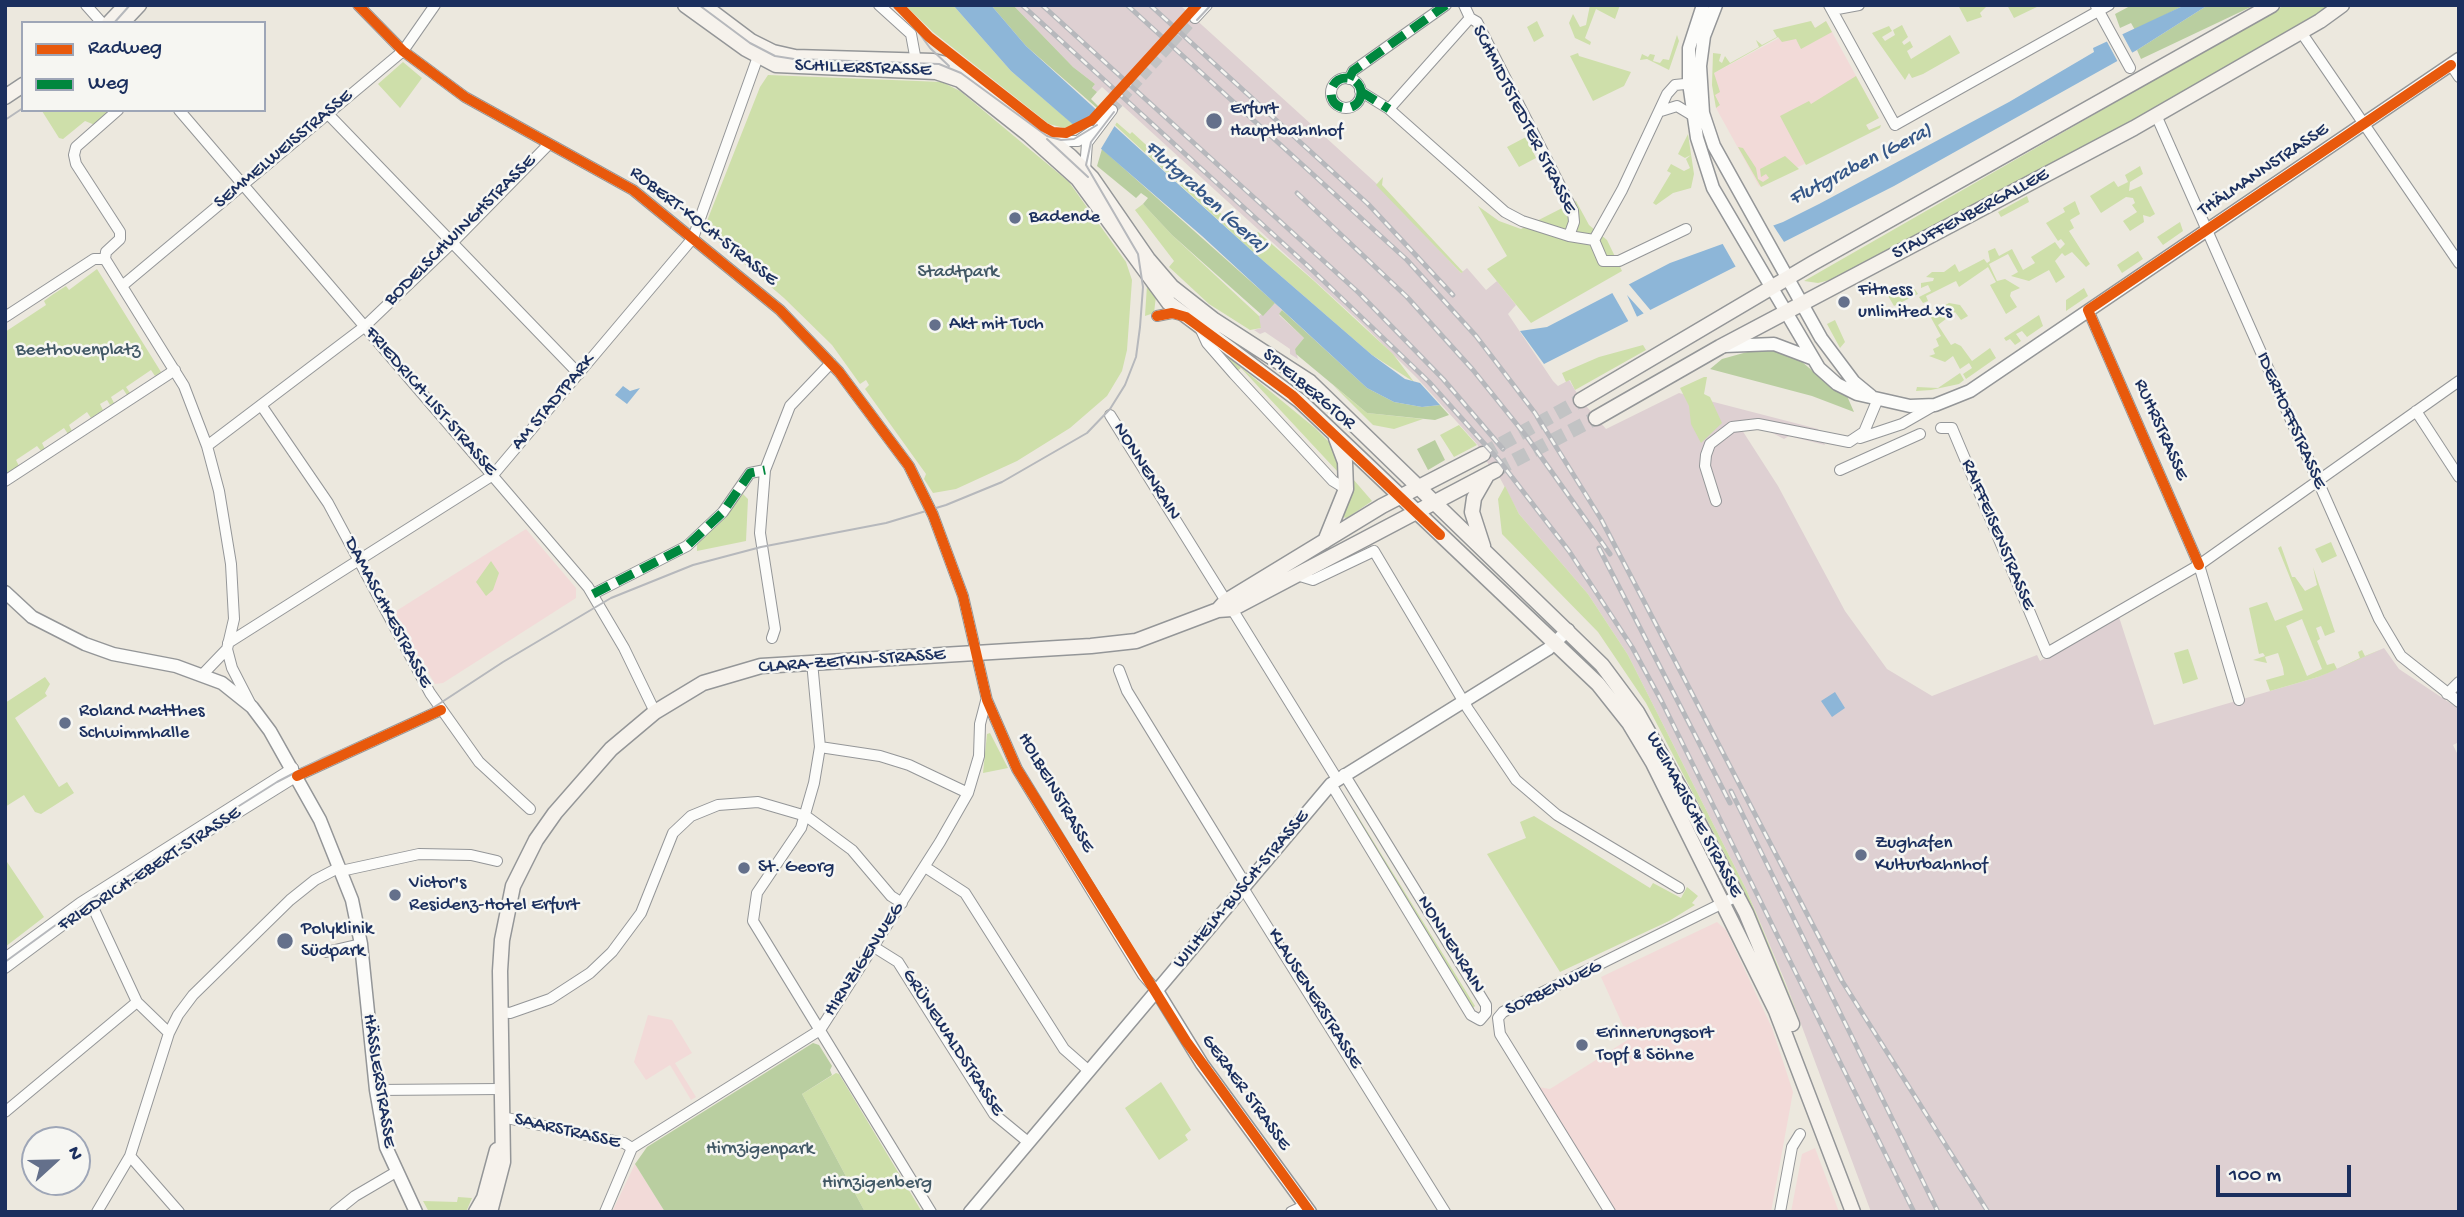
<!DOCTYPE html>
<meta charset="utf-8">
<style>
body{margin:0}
#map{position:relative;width:2464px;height:1217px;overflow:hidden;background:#ece8de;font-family:"Gochi Hand",sans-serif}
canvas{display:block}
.frame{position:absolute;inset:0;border:7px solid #1b2f5e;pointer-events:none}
.legend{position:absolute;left:21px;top:21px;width:245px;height:91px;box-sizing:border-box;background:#f6f6f2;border:2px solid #9ea6b7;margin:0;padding:9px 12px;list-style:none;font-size:21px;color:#1b2f5e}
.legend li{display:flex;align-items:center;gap:14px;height:35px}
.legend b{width:35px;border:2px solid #9ea6b7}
.north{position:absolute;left:21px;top:1126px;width:70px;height:70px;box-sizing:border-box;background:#f6f6f2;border:2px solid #9ea6b7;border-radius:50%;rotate:68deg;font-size:19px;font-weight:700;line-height:28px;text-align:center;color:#1b2f5e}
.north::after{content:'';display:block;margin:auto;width:24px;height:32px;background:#64708b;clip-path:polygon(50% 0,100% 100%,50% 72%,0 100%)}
.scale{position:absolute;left:2216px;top:1165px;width:135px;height:32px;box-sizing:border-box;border:4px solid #1b2f5e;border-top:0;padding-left:9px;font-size:21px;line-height:24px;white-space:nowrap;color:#1b2f5e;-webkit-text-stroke:5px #f6f6f2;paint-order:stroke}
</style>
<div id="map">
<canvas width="2464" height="1217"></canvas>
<div class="frame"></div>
<ul class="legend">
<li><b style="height:9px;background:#e8590c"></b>Radweg</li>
<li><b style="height:9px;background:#00873e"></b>Weg</li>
</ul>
<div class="north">N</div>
<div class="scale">100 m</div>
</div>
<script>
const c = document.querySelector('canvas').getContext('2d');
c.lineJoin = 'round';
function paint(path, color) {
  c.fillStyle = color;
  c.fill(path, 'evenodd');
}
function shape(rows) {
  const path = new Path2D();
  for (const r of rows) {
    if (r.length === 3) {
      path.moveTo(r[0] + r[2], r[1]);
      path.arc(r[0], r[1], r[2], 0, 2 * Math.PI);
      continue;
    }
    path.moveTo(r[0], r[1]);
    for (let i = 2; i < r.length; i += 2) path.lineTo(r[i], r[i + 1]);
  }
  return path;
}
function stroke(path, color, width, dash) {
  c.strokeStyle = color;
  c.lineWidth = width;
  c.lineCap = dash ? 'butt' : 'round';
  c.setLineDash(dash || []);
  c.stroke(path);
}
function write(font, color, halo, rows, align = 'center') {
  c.font = font + ' "Gochi Hand",sans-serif';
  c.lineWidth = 5;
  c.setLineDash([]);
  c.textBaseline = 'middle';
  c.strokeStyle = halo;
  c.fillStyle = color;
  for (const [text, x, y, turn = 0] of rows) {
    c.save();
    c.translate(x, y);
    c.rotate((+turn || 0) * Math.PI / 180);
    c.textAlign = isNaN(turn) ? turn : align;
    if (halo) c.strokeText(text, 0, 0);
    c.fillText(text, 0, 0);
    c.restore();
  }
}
const built = shape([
 [1811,21,1815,28,1826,21,1879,118,1866,124,1870,132,1759,186,1716,108,1720,105,1715,95,1714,73],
 [526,529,576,588,576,598,443,683,435,684,393,613],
 [1717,922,1726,930,1772,1028,1793,1092,1771,1212,1615,1212,1538,1087,1550,1089,1629,1039,1601,977],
 [648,1015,672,1020,692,1053,675,1063,696,1097,691,1100,670,1065,646,1080,634,1062],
 [1815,1148,1839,1212,1791,1212,1802,1154],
 [635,1164,665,1212,612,1212]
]);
const industrial = shape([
 [1013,5,1181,6,1377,184,1461,273,1467,268,1486,290,1497,281,1516,305,1508,314,1553,381,1558,386,1569,380,1581,400,1606,429,1679,393,1818,429,1825,445,1789,436,1784,439,1761,427,1742,430,1778,486,1845,611,1887,669,1932,696,2037,655,2040,661,2119,617,2154,725,2318,677,2384,648,2399,669,2459,709,2459,742,2453,745,2459,757,2459,1212,1871,1212,1785,981,1746,889,1628,655,1588,594,1519,514,1493,465,1490,467,1477,444,1417,378,1362,324,1102,87,1097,92,1092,88,1095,84,1073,67],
 [1275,303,1282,310,1279,315,1304,338,1295,349,1298,359,1290,354,1290,349,1265,332,1260,334,1254,330,1261,328,1257,318]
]);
const green = shape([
 [905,5,953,5,1011,71,1074,125,1064,128,1049,124,933,32],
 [1590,5,1620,5,1615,19,1596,9,1585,38,1591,42,1590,45,1575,38,1569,23,1573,14,1580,27,1586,25],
 [1958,5,1988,5,1980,13,1982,17,1967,22],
 [2007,5,2041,5,2014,18],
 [2285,5,2331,5,2305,25,2030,179,1834,279,1818,283,1804,281],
 [1537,21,1544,36,1534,42,1527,27],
 [1811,21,1815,28,1826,21,1832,32,1801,49,1796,39,1782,42,1778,37,1714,73,1720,92,1715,95,1720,105,1716,108,1712,85,1713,53,1721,54,1719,61,1722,63,1725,56,1730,63,1759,47,1756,40,1762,45,1777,37,1773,30],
 [1902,25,1908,37,1902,42,1904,45,1910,41,1913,47,1907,51,1911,59,1950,35,1960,53,1923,74,1912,78,1909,73,1905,80,1872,33,1889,26,1892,31,1882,37,1885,41,1895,35,1893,30],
 [1677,35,1679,41,1669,70,1647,59,1640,60,1642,54,1648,57,1650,54,1655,55,1653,61,1660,63,1663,59,1669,60],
 [1578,53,1579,56,1631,72,1624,86,1593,101,1570,56],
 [403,62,422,78,400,108,378,84],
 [768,75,942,82,960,91,1069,182,1126,262,1132,280,1127,350,1122,371,1107,396,1070,428,1017,461,956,489,933,493,924,479,926,474,865,389,869,385,866,380,860,384,832,345,784,298,706,231,705,226,760,87],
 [1856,76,1879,118,1866,125,1869,130,1881,125,1880,128,1806,165,1780,116,1809,101,1811,104],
 [1099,107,1130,134,1132,132,1250,240,1258,232,1313,280,1393,354,1414,382,1372,355,1252,251,1130,139,1097,108],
 [105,110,108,114,95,125,85,121,63,139,59,138,42,111],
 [1688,134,1694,174,1691,188,1673,193,1656,205,1653,203,1671,173,1667,171,1671,164,1684,171,1690,168,1686,159,1691,155,1685,158,1678,154],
 [1526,137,1536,158,1519,167,1507,147],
 [1738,147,1743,148,1756,168,1758,179,1763,182,1769,178,1766,174,1761,177,1760,169,1785,156,1799,169,1761,187],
 [2140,166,2143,174,2130,182,2129,191,2141,186,2155,214,2150,217,2143,215,2144,222,2130,231,2123,221,2137,212,2132,205,2135,203,2133,198,2126,197,2101,213,2090,196,2114,181,2118,187,2128,182,2125,175],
 [1383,177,1382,185,1463,272,1461,273,1376,185],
 [2027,196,2029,202,2001,217,1998,212],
 [1576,201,1589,225,1607,240,1622,271,1531,323,1487,269,1507,256,1478,206,1499,221,1521,229],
 [2075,201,2080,214,2070,220,2074,228,2069,231,2090,264,2086,267,2072,252,2065,256,2062,253,2055,261,2065,277,2056,283,2049,270,2029,281,2011,276,2018,272,2008,254,1989,264,1997,281,2005,279,2020,288,2011,292,2010,296,2017,307,2006,314,1990,285,1996,282,1988,267,1959,287,1956,281,1926,296,1928,301,1923,303,1919,297,1931,291,1928,285,1921,288,1921,283,1933,281,1934,278,1926,277,1932,272,1944,272,1955,264,1959,272,1984,259,1987,263,1990,261,1988,251,1995,248,1999,256,2012,249,2023,270,2035,263,2031,257,2055,242,2060,249,2065,244,2061,239,2058,241,2046,223,2065,212,2063,208],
 [1143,204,1172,235,1259,316,1261,328,1250,330,1209,304,1169,267,1174,261,1135,210],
 [2180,222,2183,231,2163,245,2157,237],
 [2138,251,2143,259,2122,273,2117,265],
 [97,269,161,372,155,376,151,370,126,387,130,393,127,395,123,389,111,397,114,403,110,405,107,400,100,404,103,410,91,418,87,412,69,425,72,431,68,434,64,428,42,443,45,449,41,451,37,446,16,460,19,466,6,474,5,332,46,305,44,301,52,295,66,286,69,290],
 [1147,285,1156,296,1154,313,1145,316],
 [1914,288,1918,294,1894,306,1887,294,1890,292,1894,298],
 [2084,288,2088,296,2066,311,2066,300],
 [1949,303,1960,305,1968,316,1961,320,1955,312,1938,325,1951,345,1955,343,1961,346,1972,361,1990,348,1996,358,1966,379,1963,374,1972,368,1969,363,1960,369,1953,356,1945,362,1929,356,1935,354,1933,349,1939,346,1936,339,1941,336,1929,314],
 [2039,315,2043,326,2027,337,2022,331,2016,334,2021,341,2015,345,2010,339,2006,341,2004,338],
 [1835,320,1845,342,1840,348,1827,324],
 [1643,345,1646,350,1575,390,1570,380,1566,382,1562,373,1599,357],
 [1215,346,1315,428,1331,444,1342,472,1337,471,1241,368,1236,372],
 [1960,373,1964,380,1959,384,1931,390,1916,391,1917,387,1938,388],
 [1704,377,1707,377,1704,394,1710,397,1722,423,1701,443,1691,424,1689,406,1680,388],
 [1333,385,1367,413,1423,419,1394,429,1373,425],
 [1459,425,1477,445,1454,457,1440,435],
 [1353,479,1372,501,1347,518,1342,517],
 [1505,486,1519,514,1588,594,1628,655,1746,889,1801,1022,1744,891,1646,703,1598,632,1502,534,1498,499],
 [743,494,748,499,746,541,697,551,697,544],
 [2331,542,2337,556,2322,563,2315,549],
 [2281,546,2292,577,2295,577,2305,591,2317,585,2313,567,2335,632,2325,636,2321,626,2316,628,2320,639,2317,641,2327,665,2334,663,2337,669,2360,658,2358,652,2362,650,2365,656,2382,649,2328,673,2318,677,2270,691,2266,680,2284,675,2283,668,2278,653,2265,657,2267,663,2253,660,2265,656,2263,653,2259,654,2249,608,2267,602,2275,621,2303,610,2278,548],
 [2302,619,2322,669,2307,676,2286,626],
 [491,561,499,573,493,590,486,596,476,582],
 [2188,649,2198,679,2183,684,2174,653],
 [45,677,50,684,45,693,47,696,15,718,59,787,67,782,74,793,41,814,35,812,24,795,5,807,5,703],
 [990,733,1008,768,983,773,987,734],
 [1354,810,1475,1006,1473,1008,1352,811],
 [1534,816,1650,888,1653,883,1681,898,1687,887,1698,896,1692,903,1695,905,1669,921,1560,972,1487,854,1526,838,1520,822],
 [5,859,44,917,5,947],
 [836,1073,839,1074,922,1212,865,1212,802,1094],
 [1161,1082,1191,1130,1185,1135,1188,1140,1159,1160,1125,1108],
 [458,1197,472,1198,466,1212,429,1212,423,1201,457,1202]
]);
const forest = shape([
 [991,5,1013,5,1073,67,1095,84,1092,88,1097,92,1091,99,1099,107,1097,108,1026,46],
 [2132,5,2185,5,2135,30,2131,23,2120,28,2115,14],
 [2208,5,2255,5,2141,59,2137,50],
 [1102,149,1275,303,1263,316,1172,235,1143,204,1148,198,1141,193,1136,198,1097,166],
 [1282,310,1367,388,1394,402,1422,407,1440,405,1449,415,1435,420,1367,413,1296,354,1295,349,1304,338,1279,314],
 [1765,347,1794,355,1829,385,1847,396,1854,412,1812,396,1710,369,1722,359],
 [1435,440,1445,460,1428,470,1417,449],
 [813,1043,819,1045,832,1066,830,1070,832,1075,802,1094,865,1212,665,1212,635,1164,647,1147]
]);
const water = shape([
 [953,5,991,5,1026,46,1252,251,1372,355,1405,379,1420,383,1440,405,1422,407,1394,402,1367,388,1202,236,1011,71],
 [2185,5,2208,5,2137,50,1894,186,1544,364,1520,331,1547,327,1670,263,1783,222,1819,204,2009,102,2094,52,2093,48],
 [623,386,630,391,640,388,627,404,615,395],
 [1835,692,1845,708,1832,717,1821,701]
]);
const pier = shape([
 [2120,30,2134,56,2119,64,2105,38],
 [1100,107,1117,122,1099,152,1072,127,1087,120],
 [1771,222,1786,245,1737,269,1721,241],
 [1626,281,1652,312,1646,316,1627,295,1638,319,1630,324,1610,289]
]);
const minorTunnel = shape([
 [1112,110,1195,18]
]);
const secondaryTunnel = shape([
 [1483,454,1581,400],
 [1496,470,1596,418]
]);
const minor = shape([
 [86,5,102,23],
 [358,5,403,51,465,97,633,190,780,310,839,372,909,466,933,515,963,596,987,700,1017,769,1143,975,1157,991],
 [879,5,911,34,916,61],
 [1464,5,1470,18,1477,22,1573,211,1574,222,1569,236],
 [1829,5,1895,125,2109,5],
 [2096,6,2130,68],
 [1832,10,1859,5],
 [1195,18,1207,5],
 [2301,32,2459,263],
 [2451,65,2459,77],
 [1346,93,15],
 [1349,79,1353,71,1446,5],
 [1360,91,1389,109,1505,212,1522,221,1569,236,1594,240],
 [1389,109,1470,18],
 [118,110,76,147,74,155,76,164,120,232,120,239,106,252,105,259,184,386,207,446,219,491,231,564,234,619,227,649,203,674],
 [179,110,588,587,624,648,655,712],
 [1661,111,1677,106,1692,115],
 [328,114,579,374],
 [2156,115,2379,619,2401,656,2459,702],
 [1055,141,1078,141,1092,131],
 [1085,170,1087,143,1112,110],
 [1594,240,1622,190,1667,94,1675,85,1695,83],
 [1594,240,1603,261,1619,261,1686,229],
 [122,286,403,51,435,5],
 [2088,310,2199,565,2239,700],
 [1157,316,1172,313,1184,316],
 [5,317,94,259,105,259],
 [1201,330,1207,343,1234,374,1333,481,1346,489],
 [261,405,328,503,430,693,479,762,530,809],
 [2416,411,2459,477],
 [1110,415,1226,601],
 [1941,428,1952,428,2047,653,2199,565,2459,381],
 [1860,438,1902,424,1935,405],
 [207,446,364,327,452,243,549,144],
 [1840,470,1920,434],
 [5,481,175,370],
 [1716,501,1705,466,1706,455,1710,444,1732,427,1758,424,1849,442,1864,432,1877,401],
 [1300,576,1313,580,1374,551,1468,709,1516,780,1557,815,1679,888],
 [593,594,687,546,723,512,750,473,765,470],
 [1232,609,1337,779],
 [772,638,775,629,760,533,765,470,790,406,831,363],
 [228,643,493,475,693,238,760,51],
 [227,649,232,668,250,703],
 [812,662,820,747,814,783,801,828,757,893,753,921,931,1212],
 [1119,670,1127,691,1246,885],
 [2447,694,2459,682],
 [820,747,880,756,909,765,968,793],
 [1331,784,1471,1015,1480,1020,1486,1013,1486,1005,1344,774],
 [925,867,965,893,1064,1049,1089,1071],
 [341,871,419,854,471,855,497,861],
 [1243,888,1445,1212],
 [90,901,137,1002,169,1033],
 [874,947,898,962,994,1114,1028,1142],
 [326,952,361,944],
 [5,958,80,903,293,768],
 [5,968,91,904,297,776,441,710],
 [500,1012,510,1013,550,999,590,973,612,952,641,913,673,833,691,816,718,805,758,802,806,816,852,850,891,896,902,903],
 [376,1090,501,1089],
 [5,1112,137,1002],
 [502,1117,624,1143,632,1148],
 [130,1156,179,1212],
 [97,1212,130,1156,169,1033,178,1015,193,995,290,900,315,880,340,867],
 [335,1212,355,1196,396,1172],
 [605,1212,632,1148,820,1030,940,842,968,793,979,756,980,724,986,701],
 [1291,1212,1306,1205],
 [1610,1212,1500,1034,1498,1018,1503,1012,1737,896],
 [1780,1212,1792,1147,1800,1134]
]);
const tertiary = shape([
 [1703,5,1689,48,1689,83,1697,138,1713,188,1819,368,1837,384,1857,394,1910,406,1935,405,1970,391,2459,59],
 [1716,5,1704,36,1700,66,1703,113,1714,146,1821,338,1854,382,1871,396],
 [1724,346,1774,344,1811,358],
 [5,592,32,617,85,644,113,654,176,666,222,683,252,707,270,731,320,820,352,900,361,944,376,1090,386,1147,416,1212],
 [1157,991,1202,1064,1310,1212],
 [970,1212,1331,784,1548,649,1568,630]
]);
const secondary = shape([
 [685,5,746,49,776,65,936,72,960,80,1028,134,1078,179,1169,303,1300,401,1598,684,1629,723,1653,763,1776,1011,1853,1212],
 [703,5,751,41,773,52,795,57,933,61,960,67,1070,156,1092,178,1148,259,1172,287,1214,320,1310,382,1602,665,1637,712,1686,799,1746,913,1792,1024],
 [109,23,126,5],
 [122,23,139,5],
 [5,97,23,85],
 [1581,400,1813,263,2272,5],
 [1596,418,1720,347,2134,128,2320,21,2342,5],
 [1325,541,1346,489,1345,462,1336,438],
 [1483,546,1472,512,1474,498,1486,477],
 [1218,610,1226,601,1382,506,1483,454],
 [476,1212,484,1198,497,1150],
 [490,1212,503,1162,500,971,502,940,513,886,536,840,555,813,611,749,655,712,703,683,761,666,1091,646,1136,641,1218,610,1232,609,1496,470]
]);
const tram = shape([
 [699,5,750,43,775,56,794,59,939,64,961,73,1047,136,1061,140,1074,139,1097,125],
 [892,5,911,22,930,48,949,66],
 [1197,20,1211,5],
 [114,23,130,5],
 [5,120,23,108],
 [1047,139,1088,177],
 [5,962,90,900,277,782,323,758,416,719,503,662,611,598,693,565,761,547,886,523,946,505,1002,482,1087,433,1110,409,1125,385,1136,357,1140,327,1143,287,1138,254,1086,165,1091,142,1114,112]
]);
const rail = shape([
 [1022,5,1309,267,1429,382,1498,459,1569,551,1632,647,1662,702,1914,1212],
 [1042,5,1359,293,1443,379,1503,449],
 [1127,5,1407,260,1476,336,1535,413,1601,519,1842,981,1988,1212],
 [1150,5,1368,204,1453,295],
 [1297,193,1407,297,1473,370,1527,437,1610,554],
 [1599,548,1730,803],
 [1731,791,1938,1212]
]);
const quiet = shape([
 [1346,93,15],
 [1349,79,1353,71,1446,5],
 [1360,91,1389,109],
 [593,594,687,546,723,512,750,473,765,470]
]);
const cycleway = shape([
 [358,5,403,51,465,97,633,190,780,310,839,372,909,466,933,515,963,596,987,700,1017,769,1186,1041,1310,1212],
 [898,5,929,37,1044,127,1053,132,1066,133,1092,120,1197,5],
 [1157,316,1172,313,1186,317,1292,395,1440,535],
 [2199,565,2088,310,2451,65],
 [297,776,441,710]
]);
const markers = [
 [1214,121,9,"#64708b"],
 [1015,218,7,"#64708b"],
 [1844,302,7,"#64708b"],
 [935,325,7,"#64708b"],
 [65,723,7,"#64708b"],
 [1861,855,7,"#64708b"],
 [744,868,7,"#64708b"],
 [395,895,7,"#64708b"],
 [285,941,9,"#64708b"],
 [1582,1045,7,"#64708b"]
];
const streetNames = [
 ["SCHILLERSTRASSE",863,69,2],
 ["SCHMIDTSTEDTER STRASSE",1523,120,63],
 ["SEMMELWEISSTRASSE",284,150,-40],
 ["THÄLMANNSTRASSE",2264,171,-34],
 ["STAUFFENBERGALLEE",1971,215,-28],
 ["ROBERT-KOCH-STRASSE",703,227,38],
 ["BODELSCHWINGHSTRASSE",461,231,-45],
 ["SPIELBERGTOR",1308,390,40],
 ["FRIEDRICH-LIST-STRASSE",430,402,49],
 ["AM STADTPARK",554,403,-50],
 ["IDERHOFFSTRASSE",2290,421,66],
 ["RUHRSTRASSE",2160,430,66],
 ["NONNENRAIN",1146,472,58],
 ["RAIFFEISENSTRASSE",1997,535,67],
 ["DAMASCHKESTRASSE",387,613,62],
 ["CLARA-ZETKIN-STRASSE",852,662,-4],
 ["HOLBEINSTRASSE",1055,793,60],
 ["WEIMARISCHE STRASSE",1693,815,62],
 ["FRIEDRICH-EBERT-STRASSE",150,870,-33],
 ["WILHELM-BUSCH-STRASSE",1242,890,-50],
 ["NONNENRAIN",1450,945,58],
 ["HIRNZIGENWEG",865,960,-57],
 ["SORBENWEG",1554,989,-26],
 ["KLAUSENERSTRASSE",1314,999,58],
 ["GRÜNEWALDSTRASSE",952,1043,57],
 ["HÄSSLERSTRASSE",378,1081,81],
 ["GERAER STRASSE",1245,1093,54],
 ["SAARSTRASSE",567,1132,13]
];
const poiNames = [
 ["Erfurt",1230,110],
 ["Hauptbahnhof",1230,132],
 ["Badende",1029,218],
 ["Fitness",1858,291],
 ["unlimited xs",1858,313],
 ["Akt mit Tuch",949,325],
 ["Roland Matthes",79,712],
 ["Schwimmhalle",79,734],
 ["Zughafen",1875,844],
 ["Kulturbahnhof",1875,866],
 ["St. Georg",758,868],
 ["Victor's",409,884],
 ["Residenz-Hotel Erfurt",409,906],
 ["Polyklinik",301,930],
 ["Südpark",301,952],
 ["Erinnerungsort",1596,1034],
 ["Topf & Söhne",1596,1056]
];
const parkNames = [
 ["Stadtpark",958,273],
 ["Beethovenplatz",78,351],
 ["Hirnzigenpark",760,1150],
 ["Hirnzigenberg",877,1184]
];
const waterNames = [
 ["Flutgraben (Gera)",1861,166,-27],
 ["Flutgraben (Gera)",1205,198,42]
];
paint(built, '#f2dad8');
paint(industrial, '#ded0d2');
paint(green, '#cedfaa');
paint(forest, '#b9cea0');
paint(water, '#8db6d8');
paint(pier, '#ece8de');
stroke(minorTunnel, '#c2c3c4', 10, [10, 5]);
stroke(secondaryTunnel, '#c2c3c4', 14, [14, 7]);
stroke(minor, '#949698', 12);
stroke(tertiary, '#949698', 15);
stroke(secondary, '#949698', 17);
stroke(minor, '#fcfcfa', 10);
stroke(tertiary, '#fcfcfa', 12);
stroke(secondary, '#f6f2ec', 14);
stroke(tram, '#b6b8bc', 2);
stroke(rail, '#b6b8bc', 5);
stroke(rail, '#f6f6f2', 2.5, [8]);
stroke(quiet, '#00873e', 9, [18, 9]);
stroke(cycleway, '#e8590c', 10);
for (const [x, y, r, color] of markers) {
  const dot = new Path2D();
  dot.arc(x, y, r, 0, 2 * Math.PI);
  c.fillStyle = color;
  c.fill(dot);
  stroke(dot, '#f6f6f2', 2.5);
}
write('19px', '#1b2f5e', '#f6f6f2', streetNames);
write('19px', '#1b2f5e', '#f6f6f2', poiNames, 'left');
write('19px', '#425966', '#f6f6f2', parkNames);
write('italic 21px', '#355788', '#f6f6f2', waterNames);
</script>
